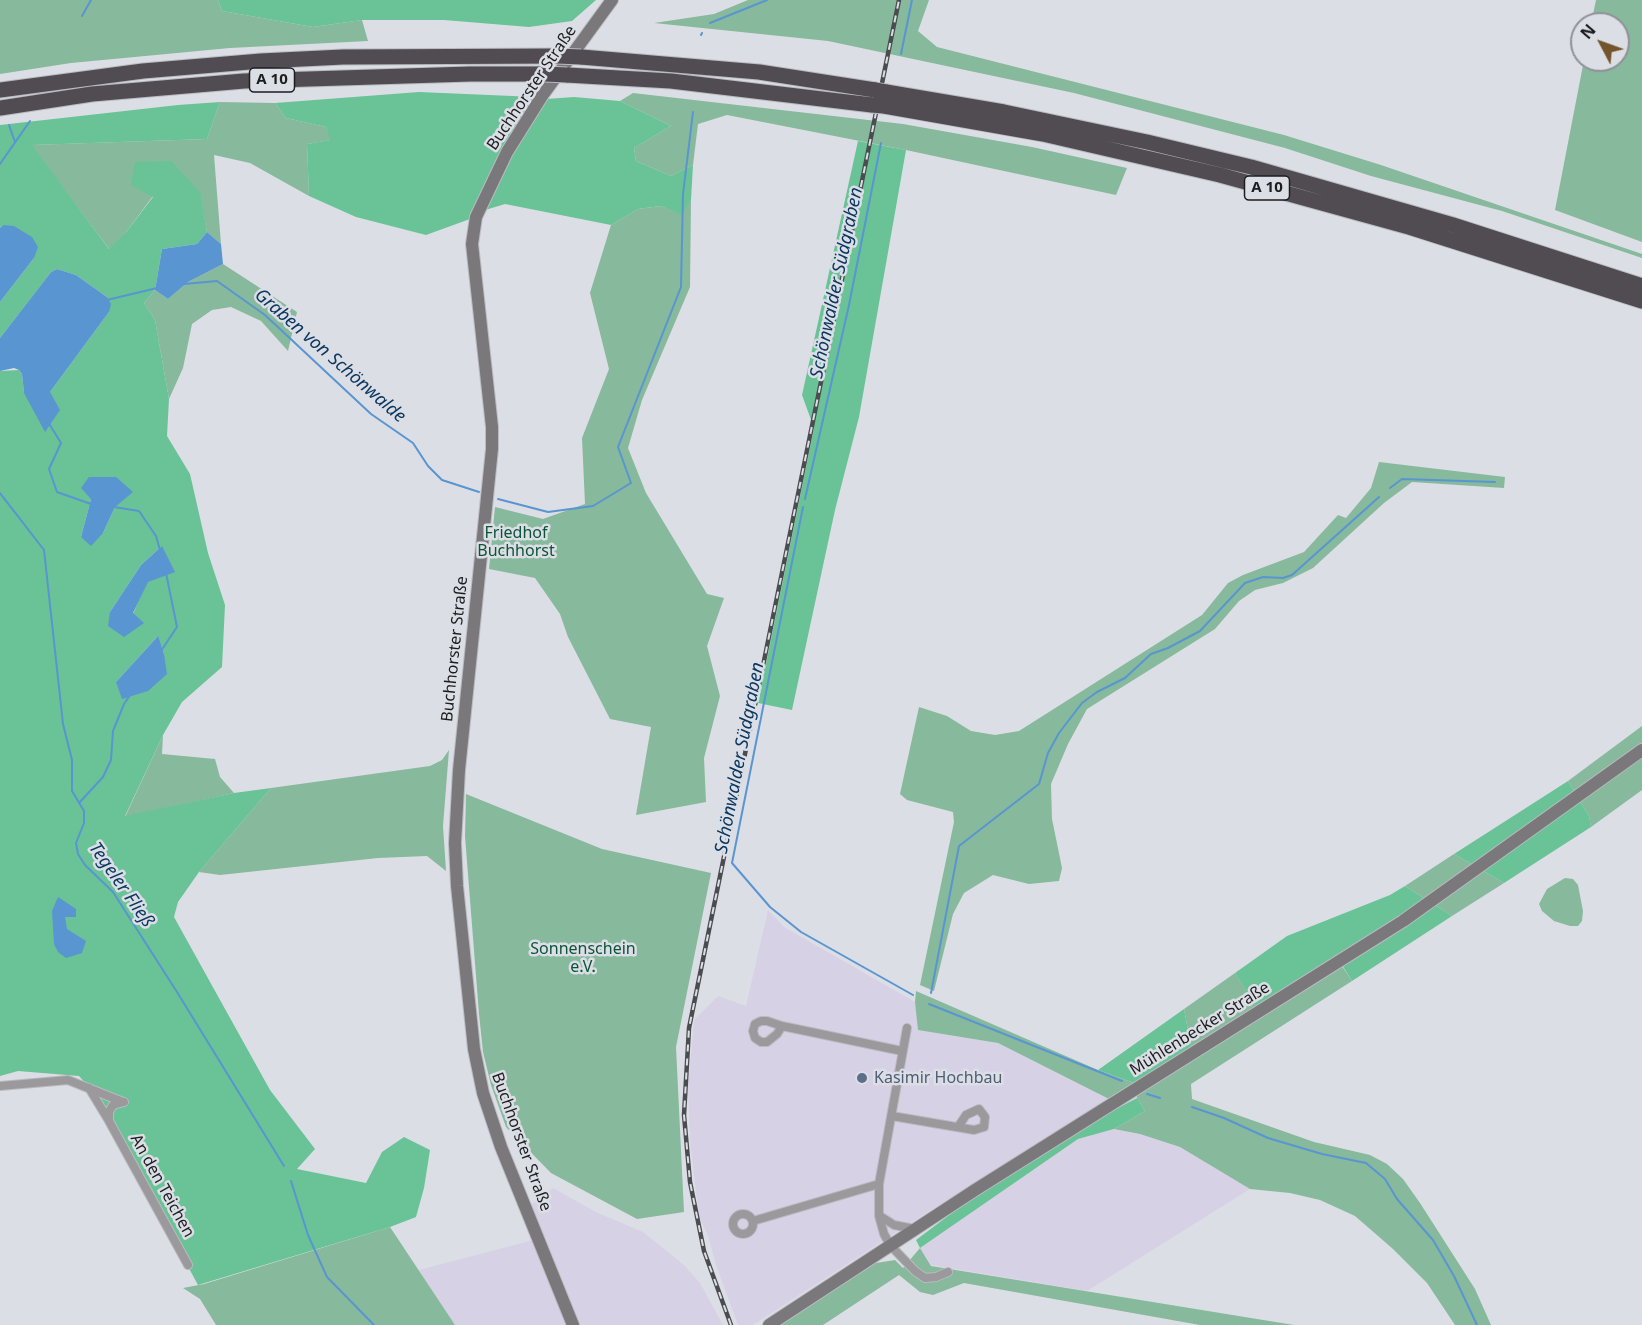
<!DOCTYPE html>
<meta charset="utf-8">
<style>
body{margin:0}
#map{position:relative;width:1642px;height:1325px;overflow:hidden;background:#dcdee5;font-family:"Noto Sans",sans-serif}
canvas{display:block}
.north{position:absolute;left:1570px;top:12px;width:60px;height:60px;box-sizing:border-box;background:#dcdee5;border:2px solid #8f9196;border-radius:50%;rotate:311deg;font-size:16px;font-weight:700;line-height:24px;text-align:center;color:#1c1d1f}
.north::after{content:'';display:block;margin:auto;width:21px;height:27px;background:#74542a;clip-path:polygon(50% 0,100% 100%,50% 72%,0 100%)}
</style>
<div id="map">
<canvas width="1642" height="1325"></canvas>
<div class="north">N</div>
</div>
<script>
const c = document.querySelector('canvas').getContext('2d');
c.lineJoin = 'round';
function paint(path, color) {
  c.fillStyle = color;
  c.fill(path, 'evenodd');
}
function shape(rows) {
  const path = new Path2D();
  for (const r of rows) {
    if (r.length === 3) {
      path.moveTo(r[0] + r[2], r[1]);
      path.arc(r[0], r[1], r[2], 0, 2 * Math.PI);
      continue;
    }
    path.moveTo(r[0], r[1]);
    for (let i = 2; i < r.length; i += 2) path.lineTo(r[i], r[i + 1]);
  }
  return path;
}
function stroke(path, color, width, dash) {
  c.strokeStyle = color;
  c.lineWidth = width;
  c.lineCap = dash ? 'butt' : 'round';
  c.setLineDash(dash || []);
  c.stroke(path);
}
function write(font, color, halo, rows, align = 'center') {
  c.font = font + ' "Noto Sans",sans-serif';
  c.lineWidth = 5;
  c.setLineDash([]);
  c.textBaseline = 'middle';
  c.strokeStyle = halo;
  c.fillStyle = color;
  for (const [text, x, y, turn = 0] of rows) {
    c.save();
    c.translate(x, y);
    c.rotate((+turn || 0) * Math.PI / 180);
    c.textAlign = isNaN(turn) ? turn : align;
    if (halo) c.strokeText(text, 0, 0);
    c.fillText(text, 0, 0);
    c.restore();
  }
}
const commercial = shape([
 [768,910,784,927,915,1002,919,1030,998,1043,1111,1100,929,1211,753,1325,738,1325,717,1268,708,1236,699,1216,690,1142,688,1088,694,1020,718,996,746,1006],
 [1114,1129,1140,1134,1180,1147,1250,1189,1087,1291,931,1265,920,1248,1078,1139],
 [553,1188,596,1212,643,1232,684,1265,700,1283,723,1325,446,1325,419,1270,541,1238,529,1206]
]);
const green = shape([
 [0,0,218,0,222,11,313,27,362,20,368,41,230,48,71,63,0,74],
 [748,0,929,0,918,31,937,47,1284,135,1381,165,1642,254,1642,258,1502,211,1371,176,1285,148,1074,93,828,41,654,23,714,14],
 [1596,0,1642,0,1642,242,1555,210,1584,60,1618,60,1618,24,1591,24],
 [633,93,903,124,1032,147,1127,168,1116,195,906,150,727,115,698,124,693,165,671,176,636,161,634,148,671,126,620,101],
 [220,102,275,103,286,118,326,127,331,140,307,144,309,196,250,163,214,155,221,244,207,232,199,191,153,196,127,231,110,250,31,145,207,139],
 [691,200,690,287,642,400,628,448,646,493,707,594,724,598,707,646,720,696,704,758,706,802,636,815,651,727,610,719,568,637,560,614,535,578,489,569,495,507,543,519,585,504,582,438,609,369,590,293,611,225,638,209,661,206,680,214],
 [223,264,297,312,288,351,261,321,231,307,212,310,192,324,183,368,169,399,155,320,144,303,155,290,168,299,188,282],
 [1379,462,1505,477,1504,488,1412,482,1384,503,1313,568,1283,583,1255,590,1239,601,1215,629,1087,709,1068,744,1051,784,1052,819,1062,868,1059,881,1029,884,993,875,964,893,953,914,934,991,920,985,954,822,953,812,907,800,900,794,919,707,947,716,971,731,995,735,1019,731,1202,615,1228,583,1243,575,1304,552,1338,515,1346,518,1371,488],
 [1642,726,1642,790,1591,827,1589,816,1568,781],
 [163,735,162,754,215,759,220,777,234,793,125,817],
 [449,750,443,826,446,871,427,856,378,858,220,875,199,872,271,788,430,766,442,760],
 [466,794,602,849,711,873,676,1047,684,1212,637,1219,551,1173,506,1127,491,1085,483,1052,479,1014,465,836],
 [1454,854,1504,883,1452,916,1405,886],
 [1565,878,1573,879,1578,885,1583,911,1582,921,1578,926,1570,926,1554,921,1542,911,1539,904,1547,889],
 [1336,957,1352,981,1191,1084,1192,1099,1314,1142,1370,1155,1387,1164,1403,1179,1420,1203,1475,1289,1491,1325,1455,1325,1427,1283,1393,1249,1355,1216,1320,1200,1290,1193,1250,1189,1180,1147,1140,1134,1114,1129,1145,1111,1137,1098,1137,1084,1111,1100,998,1043,918,1030,915,1002,916,991,1098,1070,1137,1084,1192,1050,1184,1009,1235,973,1257,1007],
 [390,1227,455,1325,216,1325,200,1299,183,1288,204,1284],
 [920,1248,931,1266,1294,1325,1200,1325,964,1283,933,1295,920,1292,899,1275,823,1325,776,1325,876,1263,895,1260,903,1268]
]);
const forest = shape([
 [218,0,596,0,572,21,529,27,444,20,362,20,313,27,222,11],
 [419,92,536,97,503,149,470,219,426,235,356,217,309,196,307,144,330,140,326,127,286,118,275,103],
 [574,97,620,101,671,126,634,148,636,161,671,176,693,165,691,200,681,215,661,206,638,209,611,225,505,204,482,211,501,172,546,99],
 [220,102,207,139,32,145,109,249,127,231,153,197,131,185,135,162,171,161,200,192,207,232,197,244,162,249,155,290,144,303,155,320,169,399,167,436,190,474,208,553,225,605,222,667,182,702,163,735,125,816,234,793,271,788,199,872,178,902,174,917,270,1090,315,1149,297,1169,366,1183,382,1152,404,1137,430,1150,424,1188,416,1217,390,1227,198,1285,109,1121,89,1087,79,1076,18,1071,0,1076,0,371,19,370,22,374,24,393,50,392,109,312,107,297,76,275,57,269,51,272,0,338,0,302,34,258,3,225,0,228,0,125,178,105],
 [91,499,115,507,103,533,81,537],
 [162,546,133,614,110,612,141,565],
 [157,637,164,654,116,682],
 [858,141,906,150,859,417,835,510,792,710,758,703,814,428,802,395],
 [1568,781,1589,816,1591,827,1504,883,1454,854],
 [1405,886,1452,916,1352,981,1337,957,1257,1008,1235,973,1287,936,1390,895],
 [1184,1009,1192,1050,1137,1084,1098,1070],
 [1137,1098,1145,1111,1114,1129,1078,1139,920,1248,916,1240,985,1188,1089,1123]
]);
const water = shape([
 [3,225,14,226,32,237,38,247,34,258,0,302,0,228],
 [207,232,221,244,223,264,188,282,168,299,155,290,162,249,197,244],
 [57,269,76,275,107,297,111,304,109,312,50,392,60,410,45,432,24,393,22,374,19,370,14,368,0,371,0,338,51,272],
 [89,477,116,477,133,492,115,507,103,533,91,546,81,537,91,499,81,488],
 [162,546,175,572,148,582,133,613,144,623,124,637,108,626,110,612,141,565],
 [158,636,164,654,167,674,148,691,122,699,116,682],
 [58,897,76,909,76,917,65,917,67,929,86,941,82,953,66,958,58,952,54,944,52,911]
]);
const stream = shape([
 [82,16,91,0],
 [710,23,767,0],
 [701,35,702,33],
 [901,54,912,0],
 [9,125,15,142],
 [0,164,30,121],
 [184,284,217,281,265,315,371,414,413,443,428,466,442,480,479,492],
 [107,300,157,288],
 [48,422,61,443,49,469,57,492,91,504],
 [1390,488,1402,479,1495,482],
 [0,493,44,550,63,724,72,760,72,791,84,811,84,823,76,843,78,854,85,865,113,892,177,992,284,1166],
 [498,499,548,512,593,506,631,483,618,447,681,287,683,194,693,112],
 [805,499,849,305,881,143],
 [114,507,139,511,156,536,160,550],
 [803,507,732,863,770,907,801,932,913,995],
 [161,651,177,627,166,573],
 [79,803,103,777,111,760,113,731,124,704,130,695],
 [931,993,959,846,1039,784,1048,753,1059,733,1082,703,1097,692,1125,678,1151,654,1168,648,1200,631,1245,583,1263,577,1283,578,1292,575,1379,497],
 [929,1004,1122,1081],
 [1147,1094,1160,1098],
 [1192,1107,1224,1118,1268,1138,1322,1154,1366,1163,1385,1179,1397,1199,1433,1240,1454,1276,1477,1325],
 [291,1181,308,1235,327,1277,374,1325]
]);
const street = shape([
 [782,1026,777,1034,767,1042,761,1042,755,1038,753,1031,755,1024,761,1021,767,1021,782,1026,902,1051],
 [907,1028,879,1184,879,1216,884,1234,890,1245,915,1271,925,1278,936,1277,948,1272],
 [0,1086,68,1080,123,1102],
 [89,1088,109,1121],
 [124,1102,113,1105,109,1112,109,1121,188,1265],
 [892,1116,974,1130,984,1127,985,1117,979,1109,966,1115,958,1127],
 [743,1224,10],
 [880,1216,894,1225,915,1229],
 [753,1221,879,1184]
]);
const secondary = shape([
 [573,1325,501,1147,483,1093,474,1049,457,886,455,843,459,770,492,449,492,427,472,244,476,217,507,152,542,96,612,0],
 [769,1325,975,1190,1403,921,1642,750]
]);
const highway = shape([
 [581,57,759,72,875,90],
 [567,75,671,81,872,105],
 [0,90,143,71,261,61,343,57,557,56],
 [886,92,1004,112,1147,142,1251,167,1453,225,1642,286],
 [884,106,1043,134,1220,175,1409,227,1642,301],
 [0,108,92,94,244,81,470,74,545,74]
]);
const rail = shape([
 [731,1325,704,1251,690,1182,684,1115,689,1028,899,0]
]);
const highwayBridge = shape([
 [557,56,581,57],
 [545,74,567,75],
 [875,90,886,92],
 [872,105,884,106]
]);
const markers = [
 [862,1078,6,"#5c6f8a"]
];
const shields = [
 [272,80,45],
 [1267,188,45]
];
const shieldNames = [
 ["A 10",272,80],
 ["A 10",1267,188]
];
const streetNames = [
 ["Buchhorster Straße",532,88,-56],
 ["Buchhorster Straße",455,649,-84],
 ["Mühlenbecker Straße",1200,1029,-32],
 ["Buchhorster Straße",521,1142,70],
 ["An den Teichen",162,1186,61]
];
const parkNames = [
 ["Friedhof",516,533],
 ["Buchhorst",516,551],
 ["Sonnenschein",583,949],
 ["e.V.",583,967]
];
const serviceNames = [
 ["Kasimir Hochbau",874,1078]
];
const waterNames = [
 ["Schönwalder Südgraben",837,283,-78],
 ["Graben von Schönwalde",330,356,41],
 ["Schönwalder Südgraben",740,758,-79],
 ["Tegeler Fließ",121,885,55]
];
paint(commercial, '#d7d1e6');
paint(green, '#87b99d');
paint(forest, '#69c396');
paint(water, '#5995d1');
stroke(stream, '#5995d1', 2);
stroke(street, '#b9bbc1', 10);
stroke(secondary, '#b9bbc1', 14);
stroke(highway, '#b9bbc1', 17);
stroke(street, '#9b999c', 8);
stroke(secondary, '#7b787c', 12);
stroke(highway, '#504c51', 15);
stroke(rail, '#4a4c4f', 4.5);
stroke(rail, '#dcdee5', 2, [7]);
stroke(highwayBridge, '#b9bbc1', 17, []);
stroke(highwayBridge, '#504c51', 15);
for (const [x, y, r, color] of markers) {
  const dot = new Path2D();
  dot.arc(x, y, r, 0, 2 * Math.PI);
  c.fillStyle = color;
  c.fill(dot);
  stroke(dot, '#dcdee5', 2);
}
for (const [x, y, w] of shields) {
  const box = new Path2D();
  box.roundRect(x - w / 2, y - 12, w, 24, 4.5);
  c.fillStyle = '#dcdee5';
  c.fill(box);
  stroke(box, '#1c1d1f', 1.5);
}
write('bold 15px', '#1c1d1f', null, shieldNames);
write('16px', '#1c1d1f', '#dcdee5', streetNames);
write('16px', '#0b5437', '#dcdee5', parkNames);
write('16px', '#4e5e75', '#dcdee5', serviceNames, 'left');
write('italic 18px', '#0b3860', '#dcdee5', waterNames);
</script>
